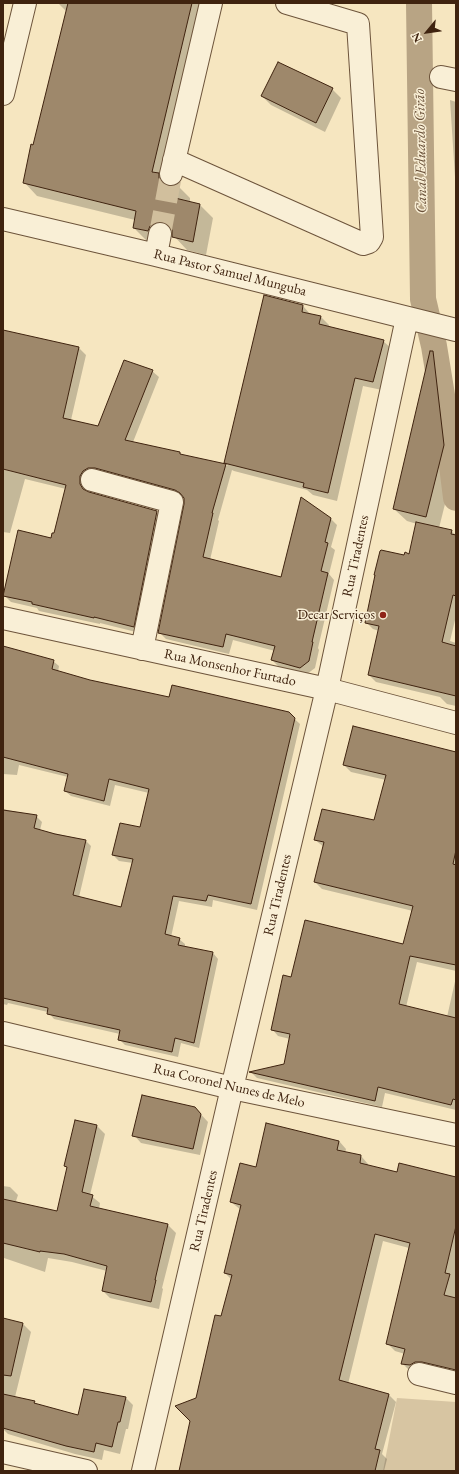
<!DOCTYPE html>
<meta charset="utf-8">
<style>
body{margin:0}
#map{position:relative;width:459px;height:1474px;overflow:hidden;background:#f6e6c0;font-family:"EB Garamond",serif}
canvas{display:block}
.frame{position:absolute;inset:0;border:4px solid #3f230f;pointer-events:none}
.north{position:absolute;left:407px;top:12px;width:40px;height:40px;-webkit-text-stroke:3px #f9efd6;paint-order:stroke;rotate:241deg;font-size:11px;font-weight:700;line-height:16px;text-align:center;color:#3f230f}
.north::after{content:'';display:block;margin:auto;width:14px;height:18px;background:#3f230f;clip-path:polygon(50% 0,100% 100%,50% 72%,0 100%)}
</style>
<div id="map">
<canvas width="459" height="1474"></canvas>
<div class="frame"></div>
<div class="north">N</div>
</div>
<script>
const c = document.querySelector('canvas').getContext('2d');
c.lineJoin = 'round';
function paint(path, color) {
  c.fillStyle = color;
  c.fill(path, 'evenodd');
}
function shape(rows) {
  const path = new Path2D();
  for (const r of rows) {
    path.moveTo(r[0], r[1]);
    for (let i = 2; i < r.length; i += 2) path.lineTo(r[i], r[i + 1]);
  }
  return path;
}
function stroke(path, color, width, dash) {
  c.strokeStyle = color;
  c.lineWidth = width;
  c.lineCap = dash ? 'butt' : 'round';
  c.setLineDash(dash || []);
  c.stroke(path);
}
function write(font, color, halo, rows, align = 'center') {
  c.font = font + ' "EB Garamond",serif';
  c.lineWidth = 3;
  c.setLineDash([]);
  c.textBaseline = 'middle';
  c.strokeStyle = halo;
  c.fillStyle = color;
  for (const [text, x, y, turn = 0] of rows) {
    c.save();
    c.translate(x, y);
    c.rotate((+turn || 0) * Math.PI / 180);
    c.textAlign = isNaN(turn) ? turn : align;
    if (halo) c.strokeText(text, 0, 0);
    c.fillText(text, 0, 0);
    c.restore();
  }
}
const green = shape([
 [397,1398,456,1402,456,1471,383,1471]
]);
const shadow = shape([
 [58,3,208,3,166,181,172,187,177,185,190,198,190,202,200,205,213,218,206,255,187,250,173,235,169,235,161,244,147,241,134,228,135,220,37,196,24,182,34,146,67,12],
 [332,89,341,98,325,132,271,105,262,96],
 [450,100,456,102,456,178,455,177],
 [456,206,456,228,455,212],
 [264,296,303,306,311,315,321,317,329,325,329,328,383,341,392,349,382,390,363,386,337,501,313,495,307,490,234,471,232,470,218,520,219,521,210,560,282,578,330,518,337,525,331,547,335,550,329,574,334,580,318,648,319,650,315,668,307,674,279,667,272,660,275,651,233,640,229,654,166,639,159,632,185,505,185,498,103,474,86,483,86,491,88,493,157,512,164,519,140,633,100,623,100,624,39,611,37,608,11,602,4,595,55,534,66,489,25,479,10,533,3,532,3,331,79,348,86,355,71,420,99,427,152,371,159,377,133,442,180,453,182,455,228,466,225,463],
 [433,352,446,365,456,456,456,460,439,528,451,531,456,535,456,616,450,641,456,643,456,706,447,704,440,697,376,682,369,675,379,631,373,629,366,622,376,576,405,556,410,555,417,524,407,521,394,509],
 [3,647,53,661,59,666,58,672,90,681,170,698,288,713,300,724,257,910,213,900,212,907,179,901,171,937,179,939,185,944,185,947,213,953,218,959,199,1048,181,1043,178,1057,125,1045,119,1039,120,1034,54,1019,48,1012,8,1003,7,1005,3,1004,3,809,36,816,42,822,40,830,85,840,91,846,79,897,122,908,133,863,119,861,113,855,141,828,149,793,115,785,110,806,71,796,65,791,68,777,19,765,17,775,3,774],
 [456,752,456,971,417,962,406,1007,447,1017,456,977,456,1110,385,1093,382,1107,257,1078,251,1072,285,1065,290,1039,278,1036,272,1029,292,979,404,945,413,911,322,889,315,882,324,847,315,840,375,821,386,780,351,772,344,765],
 [195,1108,208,1122,200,1155,141,1143,134,1135],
 [76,1121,97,1126,105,1134,90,1195,100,1203,99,1209,168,1225,176,1233,162,1288,163,1289,159,1309,110,1298,103,1291,107,1271,72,1262,48,1258,45,1272,4,1258,3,1263,3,1186,10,1187,18,1195,16,1201,21,1204,58,1212,68,1168,65,1166],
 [339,1141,346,1149,345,1153,361,1156,368,1164,368,1166,398,1173,456,1178,456,1375,410,1371,402,1363,405,1354,395,1351,387,1343,409,1248,383,1241,348,1384,388,1394,396,1402,382,1454,387,1459,384,1471,180,1471,196,1399,222,1318,232,1280,225,1273,241,1210,231,1202,257,1168],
 [3,1319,23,1324,31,1332,15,1397,34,1402,37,1405,79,1417,126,1398,133,1405,128,1429,126,1429,120,1454,104,1450,102,1460,75,1454,8,1434,3,1429]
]);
const canal = shape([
 [419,3,423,299,434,346,447,426,456,498]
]);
const building = shape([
 [68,3,192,3,152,172,159,173,159,178,162,183,168,186,174,186,178,184,175,198,200,204,193,242,172,237,172,230,168,224,163,222,156,222,150,226,148,231,133,228,136,211,23,183,31,144,33,145,68,3],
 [278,62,333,88,316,123,261,96,278,62],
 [264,295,303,305,302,312,321,316,319,324,384,340,373,382,355,378,328,493,303,487,304,483,224,463,264,295],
 [3,330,79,347,63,418,98,426,124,360,153,370,125,440,180,452,180,454,226,464,212,513,213,513,203,557,281,577,301,497,331,518,325,542,328,543,321,571,328,573,312,642,313,642,309,661,300,668,271,660,275,646,226,634,223,647,158,633,184,504,184,498,180,493,175,490,95,468,88,468,83,471,80,476,80,484,83,489,89,492,157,511,134,627,94,617,94,618,32,604,32,602,3,596,18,530,51,538,52,533,54,533,66,485,3,469,3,330],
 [430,351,433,351,444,445,426,517,393,509,430,351],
 [416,522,452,530,451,534,456,535,456,596,453,595,442,642,456,646,456,696,368,675,379,626,365,623,375,575,374,575,380,551,381,550,404,555,405,552,409,554,416,522],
 [3,646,54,660,52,669,90,680,169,697,172,685,289,712,295,718,251,904,208,895,206,901,173,896,165,934,180,938,178,945,213,952,194,1043,175,1038,172,1052,132,1043,118,1040,120,1030,47,1014,48,1008,3,998,3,810,37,815,34,828,55,834,86,840,73,895,121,907,133,859,112,855,120,823,140,827,149,789,109,779,104,801,64,791,68,774,3,757,3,646],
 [353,726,456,752,456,850,453,864,456,865,456,965,410,956,399,1004,456,1018,456,1100,453,1099,451,1105,378,1087,375,1101,249,1072,284,1064,290,1034,271,1030,283,975,291,977,305,920,403,944,413,906,314,882,324,842,314,840,322,809,374,820,386,775,343,765,353,726],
 [142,1095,195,1107,201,1114,193,1149,132,1136,142,1095],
 [75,1120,97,1125,82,1192,93,1195,90,1206,168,1224,155,1280,156,1280,151,1302,102,1291,107,1266,64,1254,40,1251,40,1252,3,1243,3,1199,57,1211,67,1167,64,1166,75,1120],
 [266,1123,339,1141,337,1150,361,1155,360,1163,397,1172,399,1163,456,1177,456,1226,445,1273,450,1274,444,1295,456,1298,456,1370,422,1362,415,1362,410,1365,401,1364,405,1349,386,1344,410,1243,375,1234,339,1380,389,1394,375,1449,380,1450,375,1471,179,1471,190,1421,175,1406,196,1398,215,1315,221,1316,232,1275,224,1273,241,1205,230,1202,240,1163,256,1167,266,1123],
 [3,1318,23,1323,11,1376,3,1375,3,1318],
 [84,1389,126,1397,120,1422,118,1422,112,1447,96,1443,94,1452,66,1446,3,1428,3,1394,35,1401,34,1403,78,1415,84,1389]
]);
const minorTunnel = shape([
 [160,234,171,175]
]);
const minor = shape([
 [441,77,456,80],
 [3,94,25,3],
 [174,160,363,244,369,242,372,237,358,24,287,3],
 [171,174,211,3],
 [3,219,156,255,456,330],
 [156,255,160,234],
 [92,480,172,502,142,649],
 [3,618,327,689,456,723],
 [3,1033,232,1088,456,1135],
 [419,1374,456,1383],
 [3,1452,86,1471],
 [143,1471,232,1088,327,689,407,318]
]);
const markers = [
 [383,615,4,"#8f2418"]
];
const streetNames = [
 ["Rua Pastor Samuel Munguba",230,273,14],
 ["Rua Tiradentes",356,556,-78],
 ["Rua Monsenhor Furtado",230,668,12],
 ["Rua Tiradentes",278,895,-77],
 ["Rua Coronel Nunes de Melo",229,1086,13],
 ["Rua Tiradentes",204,1211,-77]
];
const poiNames = [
 ["Decar Serviços",375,615]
];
const waterNames = [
 ["Canal Eduardo Girão",421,151,-91]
];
paint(green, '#d7c5a2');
paint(shadow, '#0003');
stroke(canal, '#b8a484', 26);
paint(building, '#9e886b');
stroke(building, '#3f230f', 1);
stroke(minorTunnel, '#d1bf9d', 22, [22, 11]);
stroke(minor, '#6d543b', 24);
stroke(minor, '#f9efd6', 22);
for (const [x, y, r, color] of markers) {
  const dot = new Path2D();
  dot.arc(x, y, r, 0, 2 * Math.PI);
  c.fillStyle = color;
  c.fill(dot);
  stroke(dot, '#f9efd6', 1.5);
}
write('14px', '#3f230f', '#f9efd6', streetNames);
write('14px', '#3f230f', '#f9efd6', poiNames, 'right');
write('italic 15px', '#695038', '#f9efd6', waterNames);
</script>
